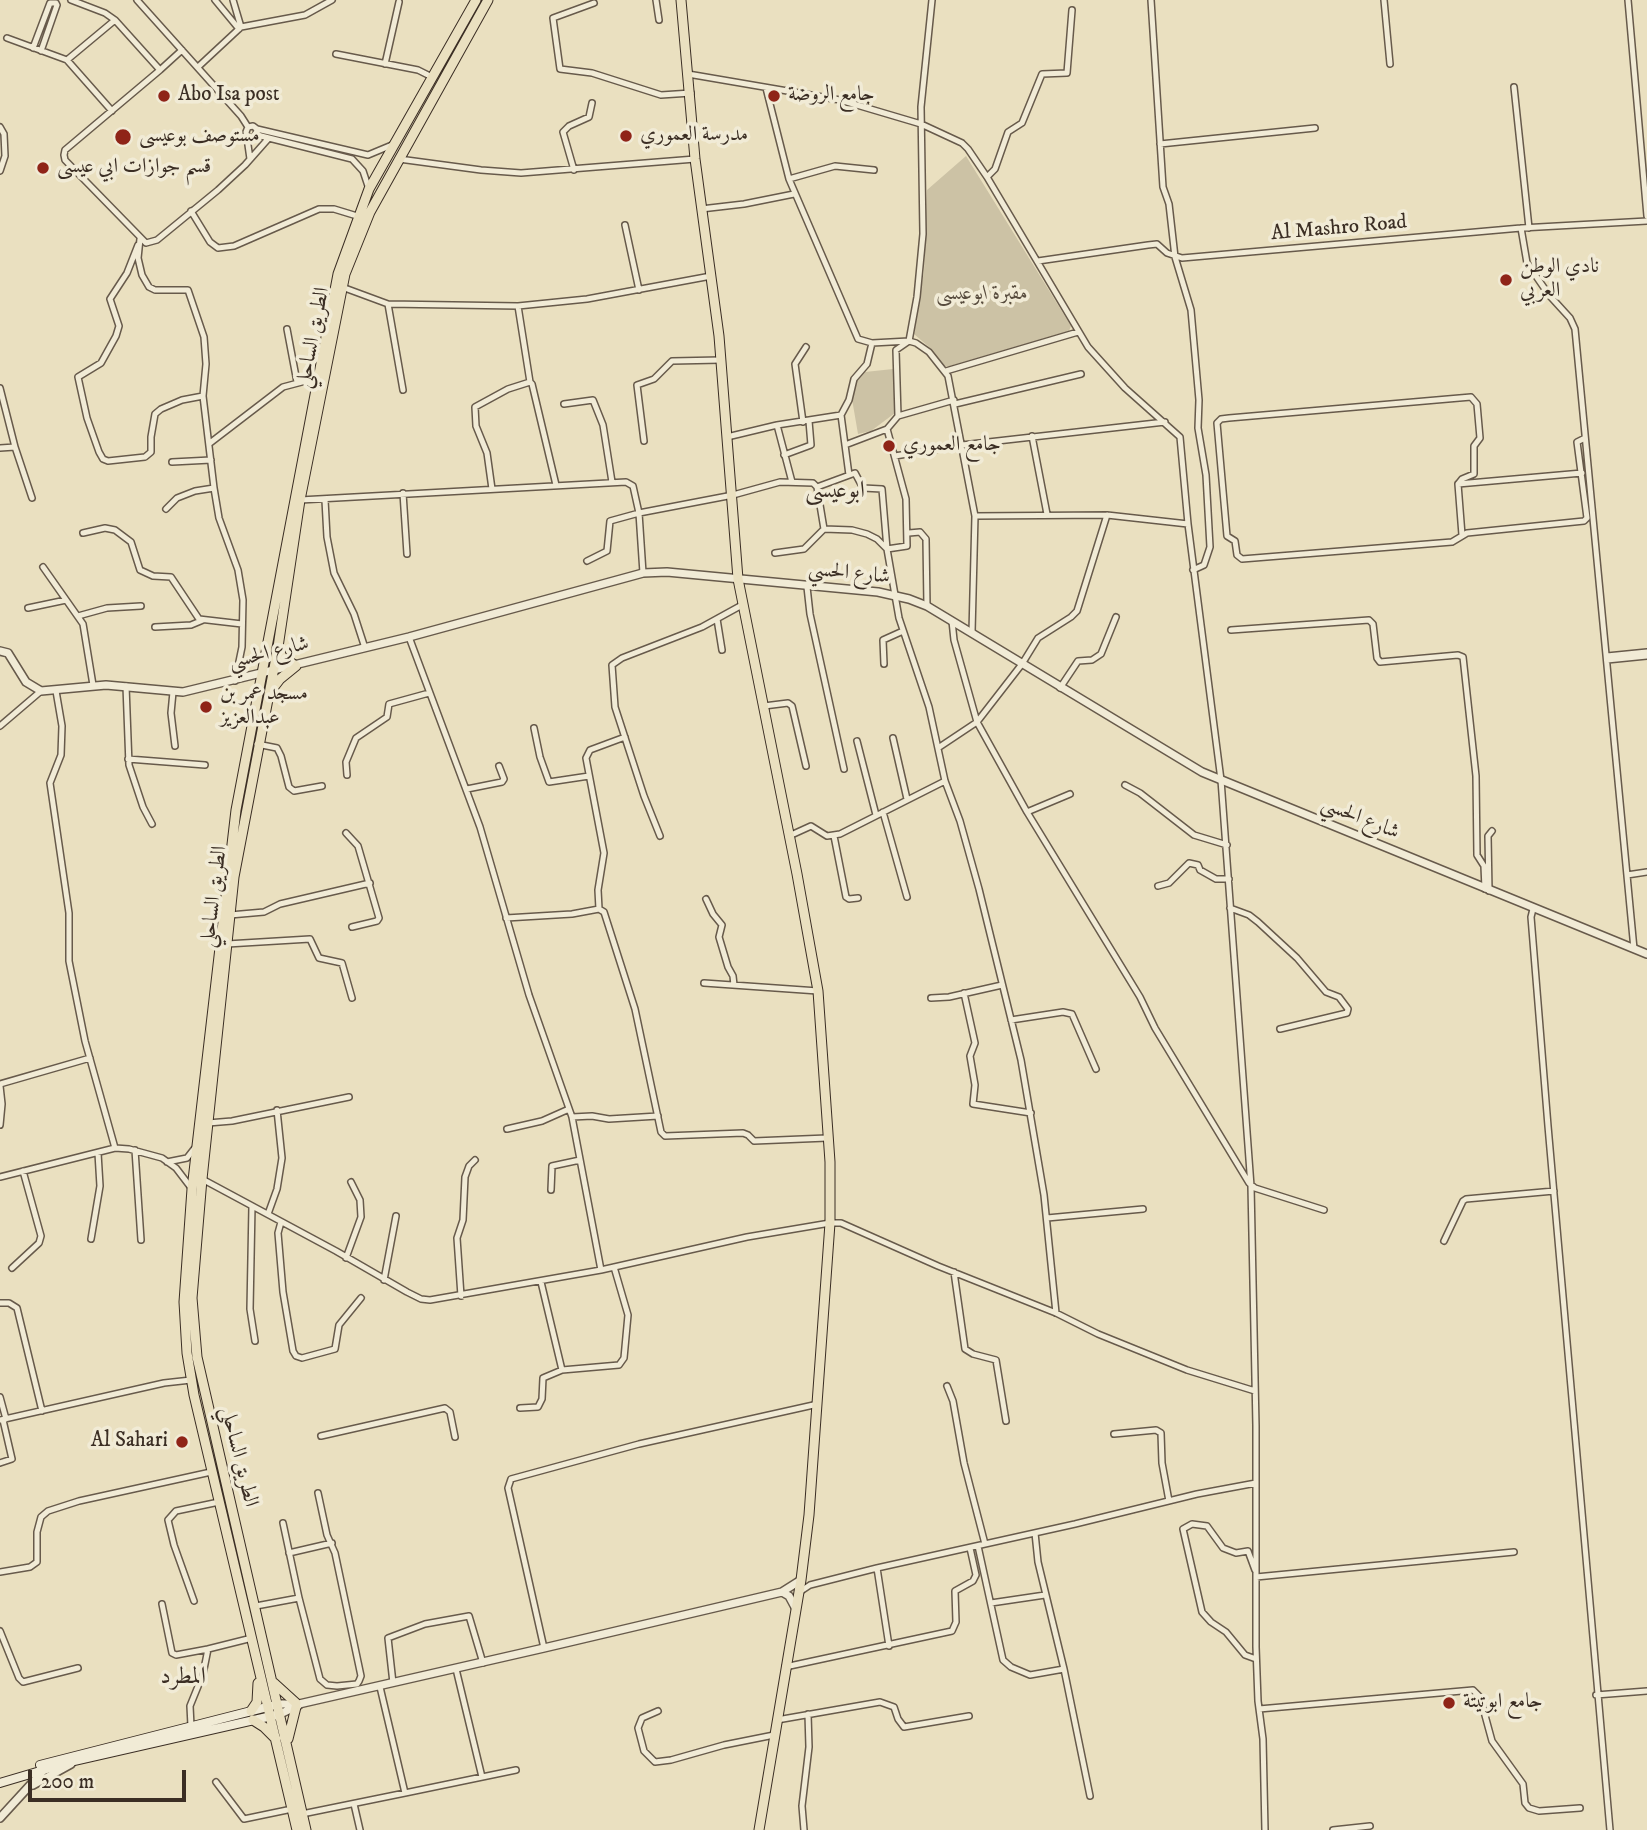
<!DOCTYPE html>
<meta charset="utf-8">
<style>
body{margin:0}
#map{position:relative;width:1647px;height:1830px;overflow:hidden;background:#eae0c0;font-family:"IM FELL DW Pica",serif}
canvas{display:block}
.scale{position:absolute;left:28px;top:1770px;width:158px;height:32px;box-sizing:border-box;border:4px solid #3b2e24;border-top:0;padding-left:9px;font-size:21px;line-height:24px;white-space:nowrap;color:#3b2e24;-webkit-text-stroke:5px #f1ebd6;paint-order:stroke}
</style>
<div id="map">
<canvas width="1647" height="1830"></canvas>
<div class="scale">200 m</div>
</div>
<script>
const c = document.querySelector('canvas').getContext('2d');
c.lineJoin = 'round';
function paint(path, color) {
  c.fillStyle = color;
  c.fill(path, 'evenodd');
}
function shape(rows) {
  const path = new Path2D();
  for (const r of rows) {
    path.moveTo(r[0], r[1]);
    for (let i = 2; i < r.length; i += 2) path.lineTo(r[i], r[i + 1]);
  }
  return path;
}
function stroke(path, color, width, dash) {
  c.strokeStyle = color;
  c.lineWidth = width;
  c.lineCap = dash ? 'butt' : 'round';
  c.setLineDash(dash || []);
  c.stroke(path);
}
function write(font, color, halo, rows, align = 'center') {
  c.font = font + ' "IM FELL DW Pica",Amiri,serif';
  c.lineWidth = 7;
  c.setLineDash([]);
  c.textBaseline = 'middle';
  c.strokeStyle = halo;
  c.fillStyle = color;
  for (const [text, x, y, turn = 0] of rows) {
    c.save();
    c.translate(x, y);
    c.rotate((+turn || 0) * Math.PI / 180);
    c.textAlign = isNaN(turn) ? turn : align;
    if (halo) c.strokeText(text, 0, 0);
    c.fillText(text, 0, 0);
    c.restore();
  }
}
const green = shape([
 [966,156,1071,326,1069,331,950,366,944,366,929,347,914,334,924,271,927,190],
 [893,369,895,413,871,431,858,434,852,399,857,377,865,372]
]);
const minor = shape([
 [71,0,105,13,115,20,160,70,182,50],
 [137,0,241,116,248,127,246,132,247,137,255,138,257,129,253,126,248,127],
 [215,0,239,29],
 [233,0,241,27],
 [656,0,659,20],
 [1151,0,1163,187,1169,204,1175,257,1191,310,1199,400,1198,428,1206,475,1210,547,1204,565,1193,570],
 [1384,0,1390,64],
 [1628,0,1647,216],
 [594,3,553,18,560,69,592,73,661,95,691,93],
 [7,38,67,60,112,111],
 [33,48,50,3,56,3,57,5,41,51],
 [336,54,418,70,432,77],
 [67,60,115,20],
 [385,64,399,2],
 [198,67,241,27,305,15,332,0],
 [160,70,65,150,64,155,65,160,146,243,157,240,218,190,245,165,268,139],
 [688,74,840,100,921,124,962,143,968,149,987,177,1088,347,1125,388,1180,437,1188,524,1221,780,1251,1186,1256,1426,1256,1647,1258,1701,1263,1739,1265,1830],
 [1514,87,1529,228],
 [766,88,789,179,858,339,872,343,909,341,916,343,929,352,948,376,975,516,972,632],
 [0,127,4,134,5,156,0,171],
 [257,129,368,155,392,145],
 [257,135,352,159,363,171,369,189],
 [247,138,250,159],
 [1160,144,1315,128],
 [399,159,481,170,521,173,695,159],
 [574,170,563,132,569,126,589,117,592,103],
 [987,177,995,169,1008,132,1022,123,1042,74,1067,73,1072,10],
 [789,179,835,166,874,170],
 [701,209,744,204,794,194],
 [191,211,210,242,218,248,234,246,319,209,334,209,357,216],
 [625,225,639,290],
 [1521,228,1527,263,1549,295,1570,318,1575,329,1634,949],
 [140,239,138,258,142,275,149,287,155,290,188,290,204,337,206,364,203,396,214,488,219,518,238,570,243,600,242,647,235,681],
 [138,245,127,273,110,299,119,326,116,336,101,363,78,377,87,418,99,452,103,459,108,461,145,457,151,452,151,437,155,414,161,409,182,400,203,396],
 [1038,261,1148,245,1157,244,1167,253,1182,258,1521,228,1647,221],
 [342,287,388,304,518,306,587,299,711,276],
 [388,304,403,390],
 [518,306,530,382,532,384,556,485],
 [287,329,297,382],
 [946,371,1078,332],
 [0,388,15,447,0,448],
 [564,404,593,400,603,425,612,482],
 [955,404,1081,374],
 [898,416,896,350,909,341,917,297,923,234,921,107,932,0],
 [803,422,795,364,806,347],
 [777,425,792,482],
 [1032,436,1047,514],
 [727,437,777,425,841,415],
 [644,441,637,385,654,379,672,361,721,360],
 [210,443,283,387,317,378],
 [845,445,887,429,898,416,954,400],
 [15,447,32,498],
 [784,455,811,445,809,421],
 [895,456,962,445,1165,422],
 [172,462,211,460],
 [849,475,841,415,849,400,854,379,867,364,872,343],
 [1458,484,1582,473],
 [817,487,824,529],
 [492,489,487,453,476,426,475,407,508,389,530,382],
 [403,493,407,554],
 [300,500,626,482,633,486,639,513,643,573],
 [325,500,327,537,334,573,354,614,365,648],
 [166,509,177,498,195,491,214,488],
 [975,516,1107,515,1188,524],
 [83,533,105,528,115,530,131,542,140,570,153,576,171,577,199,619,242,624],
 [909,533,920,532,926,539,927,606],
 [1462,535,1458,484,1462,479,1474,474,1474,446,1480,438,1477,404,1471,397,1229,418,1221,419,1217,423,1227,536,1235,541,1237,555,1242,559,1452,542,1467,533,1584,521,1587,518,1577,442,1585,438],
 [775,553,804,549,824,529,852,530,867,534,877,539,887,549,907,546,906,499,887,429],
 [587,561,607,551,610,521,639,513,733,495,780,482,813,483,817,487,855,473,863,488,882,489,887,549,899,618,929,707,945,781,960,821,979,889,1021,1060,1044,1195,1056,1313],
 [43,567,83,624,93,685],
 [807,587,810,614,844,769],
 [28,608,66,600],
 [78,616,107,608,141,606],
 [717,619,722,650],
 [952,621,954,640,977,722,1027,812,1140,997,1155,1028,1249,1183,1255,1188,1324,1210],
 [155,627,191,625,203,620],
 [1231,630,1369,620,1373,624,1377,658,1380,662,1458,655,1463,657,1476,776,1477,855,1484,866,1485,889],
 [409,637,480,827,529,995,572,1117,601,1270],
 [1607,656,1647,652],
 [1607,660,1647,656],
 [884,664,883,640,903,631],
 [126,686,129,765,143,807,152,824],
 [1060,688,1078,661,1092,660,1101,654,1116,617],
 [56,691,62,726,61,755,50,783,69,913,69,961,85,1041,115,1148],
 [173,692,171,713,175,746],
 [764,706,788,703,792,706,806,766],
 [0,726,41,691],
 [534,728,540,757,549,782,589,776],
 [893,738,907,799],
 [857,741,876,815],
 [257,744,277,748,281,756,289,787,294,791,322,786],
 [938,748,977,722,1022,664,1038,638,1071,617,1077,611,1107,515],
 [128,759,205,765],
 [347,775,346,762,356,738,387,717,389,704,429,693],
 [1125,785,1140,793,1194,835,1227,845],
 [467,789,502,782,504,779,499,766],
 [883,812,907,897],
 [1027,812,1070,794],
 [346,833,358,846,379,918,377,921,352,927],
 [660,836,644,796,615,707,612,665,622,658,702,627,742,605],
 [789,836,811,826,827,836,840,834,945,781],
 [834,836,846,897,849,899,858,898],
 [1627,875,1647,872],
 [1158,886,1169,883,1189,863,1198,865,1200,870,1216,879,1229,879],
 [1489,891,1488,836,1492,831],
 [706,899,713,914,722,925,719,937,728,967,733,976,734,985],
 [1230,908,1249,915,1258,922,1297,958,1326,992,1339,997,1348,1009,1347,1013,1280,1029],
 [599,909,598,890,604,853,586,758,590,750,625,737],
 [1533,909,1531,917,1548,1126,1610,1830],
 [230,915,264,912,280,904,370,883],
 [506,918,572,914,599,909,604,912,635,1009,661,1132,665,1136,743,1133,748,1135,754,1141,827,1138],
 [227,944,310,939,319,958,342,963,352,998],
 [704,983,818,991],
 [964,993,975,1043,970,1056,975,1085,973,1104,1031,1113],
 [931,998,949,997,1002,985],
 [1011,1020,1063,1012,1072,1014,1096,1069],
 [0,1084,90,1058],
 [0,1086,2,1104,0,1125],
 [572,1117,592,1116,609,1119,658,1116],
 [208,1123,232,1121,349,1097],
 [507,1129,542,1121,569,1109],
 [135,1150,141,1240],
 [167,1162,187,1158,194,1149],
 [0,1177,115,1148,129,1149,162,1158,176,1168,192,1189],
 [202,1179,336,1251,407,1292,421,1299,430,1300,601,1270,747,1237,830,1223,841,1223,938,1266,1056,1313,1098,1334,1187,1370,1255,1391],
 [551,1190,552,1166,580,1160],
 [252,1206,250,1309,255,1341],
 [268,1214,277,1189,282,1158,277,1110],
 [1047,1218,1143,1209],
 [281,1222,278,1233,283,1292,293,1351,296,1356,302,1358,335,1349,339,1325,361,1298],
 [91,1239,100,1186,98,1153],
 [1444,1241,1463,1201,1466,1199,1554,1191],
 [346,1258,361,1217,360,1200,351,1182],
 [12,1268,39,1243,41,1236,23,1171],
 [954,1272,965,1349,973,1354,996,1360,1006,1421],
 [384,1280,396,1216],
 [541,1282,562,1370,619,1365,624,1358,628,1315,614,1267],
 [461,1296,457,1238,463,1220,465,1177,469,1166,475,1160],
 [0,1303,9,1303,17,1308,42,1411],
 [947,1386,953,1401,964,1463,985,1544],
 [0,1397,6,1419],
 [520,1408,538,1407,542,1399,543,1378,562,1370],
 [0,1420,164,1383,191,1380],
 [1114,1434,1156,1430,1161,1433,1162,1463,1169,1501],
 [321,1436,445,1408,450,1412,455,1437],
 [0,1463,12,1459,3,1420],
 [283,1523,299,1598],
 [1035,1533,1038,1562,1064,1669],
 [978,1546,1003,1660,1011,1667,1030,1675,1064,1669,1090,1796],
 [289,1553,332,1543],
 [877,1568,889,1646],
 [1255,1570,1248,1551,1236,1553,1223,1548,1207,1526,1192,1524,1183,1529,1202,1612,1211,1622,1226,1632,1245,1655,1256,1659],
 [0,1572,30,1567,37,1562,37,1532,41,1517,48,1511,79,1501,211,1472],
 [1256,1577,1514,1552],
 [801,1591,810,1585,877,1568,1075,1524,1197,1494,1256,1483],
 [194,1601,174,1545,168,1520,176,1511,219,1502],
 [991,1603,1045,1595],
 [162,1604,172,1653,176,1655,208,1649],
 [256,1606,299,1598,320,1679,327,1685,337,1686,357,1684,359,1681,361,1676,335,1553,327,1535,318,1493],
 [0,1631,19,1678,23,1682,78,1668],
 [544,1648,508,1488,511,1479,639,1444,818,1404],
 [785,1667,952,1631,956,1622,955,1591,973,1581,976,1575,970,1548],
 [456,1669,482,1777],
 [393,1683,388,1638,425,1624,469,1616,483,1663],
 [380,1687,405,1793,516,1770],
 [1596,1695,1647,1691],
 [1259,1709,1473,1690,1480,1697,1492,1741,1523,1784,1525,1803,1529,1808,1539,1811,1580,1808],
 [658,1711,642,1718,638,1728,644,1751,655,1762,671,1760,724,1745,774,1735],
 [777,1720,880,1702,894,1707,898,1719,904,1727,969,1716],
 [191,1726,190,1706,203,1674,208,1649,252,1638],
 [216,1782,244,1819,292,1809],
 [354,1804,360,1830],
 [302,1814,405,1793],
 [804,1830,802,1806,809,1747,808,1714],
 [1333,1830,1370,1826]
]);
const tertiary = shape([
 [0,651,8,653,26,682,41,691,106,685,183,692,409,637,643,573,667,572,878,592,909,599,927,606,1202,772,1647,954],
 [782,1592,789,1596,796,1609],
 [278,1704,299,1704,544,1648,782,1592,801,1580],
 [280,1714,299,1705],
 [33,1785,71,1764],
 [0,1818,44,1770]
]);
const secondary = shape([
 [40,1765,271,1706],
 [0,1783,74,1761,276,1715]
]);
const primary = shape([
 [681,0,695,159,719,336,738,579,797,874,818,991,830,1162,830,1223,809,1515,801,1580,759,1830]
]);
const trunk = shape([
 [270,692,280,679,296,666,282,657,278,647],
 [274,1683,296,1703],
 [251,1711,257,1702,258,1683],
 [253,1720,264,1727,276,1739],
 [288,1739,296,1707],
 [297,1830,194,1395,187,1353,184,1302,192,1189,236,810,338,274,369,189,476,0],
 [306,1830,197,1357,192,1298,202,1179,234,877,278,647,300,500,345,274,370,212,488,0]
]);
const markers = [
 [164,96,7,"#8f2418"],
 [774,96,7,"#8f2418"],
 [626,136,7,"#8f2418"],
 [123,137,9,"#8f2418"],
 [43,168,7,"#8f2418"],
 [1506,280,7,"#8f2418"],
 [889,446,7,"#8f2418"],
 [206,707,7,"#8f2418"],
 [182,1442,7,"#8f2418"],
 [1449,1703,7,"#8f2418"]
];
const poiNames = [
 ["Abo Isa post",178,96],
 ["جامع الروضة",788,96],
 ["مدرسة العموري",640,136],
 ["مستوصف بوعيسى",139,137],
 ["قسم جوازات ابي عيسى",57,168],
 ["نادي الوطن",1520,268],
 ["العربي",1520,292],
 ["جامع العموري",903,446],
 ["مسجد عمر بن",220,695],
 ["عبدالعزيز",220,719],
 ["Al Sahari",168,1442,"right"],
 ["جامع ابوتيتة",1463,1703]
];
const streetNames = [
 ["Al Mashro Road",1339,229,-5],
 ["الطريق الساحلي",314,338,-79],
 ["شارع الحسي",849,574,6],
 ["شارع الحسي",269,654,-14],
 ["شارع الحسي",1360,819,22],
 ["الطريق الساحلي",215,897,-83],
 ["الطريق الساحلي",238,1457,76]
];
const parkNames = [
 ["مقبرة ابوعيسى",982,295]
];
const quarterNames = [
 ["ابوعيسى",835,492],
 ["المطرد",183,1678]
];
paint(green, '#ccc2a5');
stroke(minor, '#675a4b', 8);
stroke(tertiary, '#675a4b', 10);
stroke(secondary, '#3b2e24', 10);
stroke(primary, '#3b2e24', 11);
stroke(trunk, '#3b2e24', 11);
stroke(minor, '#f1ebd6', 5);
stroke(tertiary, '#f1ebd6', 7);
stroke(secondary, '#f1ebd6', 8);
stroke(primary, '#eae0c0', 9);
stroke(trunk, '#eae0c0', 9);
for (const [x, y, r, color] of markers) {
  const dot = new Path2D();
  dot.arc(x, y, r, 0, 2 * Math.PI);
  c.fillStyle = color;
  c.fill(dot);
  stroke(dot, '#f1ebd6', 2.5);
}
write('21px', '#3b2e24', '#f1ebd6', poiNames, 'left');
write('21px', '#3b2e24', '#f1ebd6', streetNames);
write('italic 21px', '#584c3e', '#f1ebd6', parkNames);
write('24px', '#3b2e24', '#f1ebd6', quarterNames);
</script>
